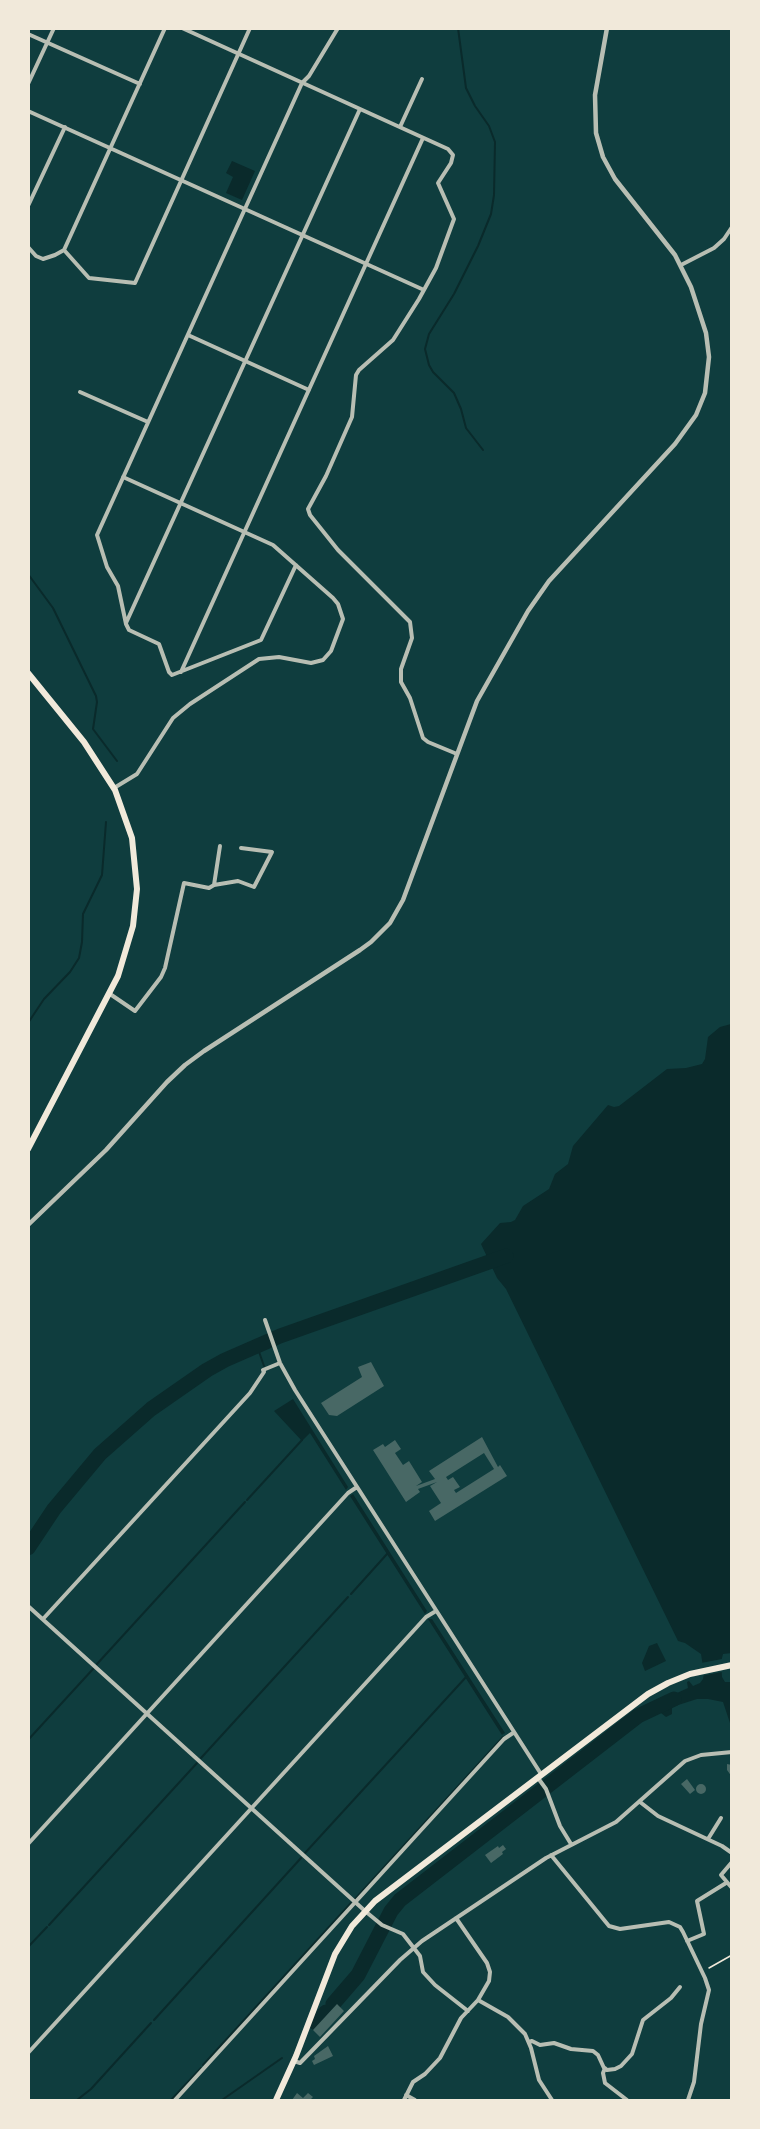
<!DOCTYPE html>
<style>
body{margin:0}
#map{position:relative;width:760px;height:2129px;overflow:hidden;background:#0f3d3e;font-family:"Nunito Sans",sans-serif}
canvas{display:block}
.frame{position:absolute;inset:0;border:30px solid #f1e9da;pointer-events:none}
</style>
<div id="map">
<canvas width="760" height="2129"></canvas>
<div class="frame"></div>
</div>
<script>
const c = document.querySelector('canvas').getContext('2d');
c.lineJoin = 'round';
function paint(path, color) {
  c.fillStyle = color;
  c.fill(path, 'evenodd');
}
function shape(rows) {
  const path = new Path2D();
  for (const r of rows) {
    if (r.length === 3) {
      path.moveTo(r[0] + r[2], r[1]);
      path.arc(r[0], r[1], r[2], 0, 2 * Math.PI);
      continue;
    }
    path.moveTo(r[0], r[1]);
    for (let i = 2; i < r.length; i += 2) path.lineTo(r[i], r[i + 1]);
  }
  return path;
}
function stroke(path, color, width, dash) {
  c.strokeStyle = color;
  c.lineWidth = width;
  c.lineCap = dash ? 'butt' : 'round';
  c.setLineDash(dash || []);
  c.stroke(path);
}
const water = shape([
 [232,161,255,171,242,200,226,193,233,177,226,173],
 [731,1024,732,1653,723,1654,721,1662,722,1677,725,1682,731,1682,730,1723,723,1702,708,1699,697,1699,672,1707,672,1714,666,1717,661,1713,657,1702,688,1688,687,1682,689,1681,693,1686,700,1683,703,1679,704,1673,701,1654,685,1643,678,1641,506,1289,497,1278,481,1244,500,1223,511,1222,515,1220,523,1206,549,1189,555,1174,568,1164,573,1146,608,1105,614,1107,619,1106,667,1069,686,1068,702,1064,705,1059,708,1037,720,1027],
 [293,1399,348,1487,346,1490,310,1433,302,1441,274,1411],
 [353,1494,427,1611,425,1614,350,1496],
 [428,1619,432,1619,505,1733,503,1734,502,1735],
 [657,1643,666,1661,645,1671,642,1663,649,1646]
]);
const pier = shape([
 [722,1659,722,1672,701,1676,701,1663]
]);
const stream = shape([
 [458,28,466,88,475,106,489,126,495,142,494,195,491,214,478,246,454,294,429,334,425,349,429,365,433,372,454,393,461,409,466,428,483,450],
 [28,574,53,608,96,696,97,702,93,729,117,761],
 [28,1023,44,999,70,972,79,958,82,942,83,914,102,875,106,822],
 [257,1346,264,1366],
 [247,1500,302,1440],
 [351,1594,387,1554],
 [28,1614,29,1613],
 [97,1664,245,1502],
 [28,1740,93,1669],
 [201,1758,348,1597],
 [305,1853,467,1676],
 [355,1899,503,1737],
 [49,1925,197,1763],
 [28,1947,47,1927],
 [154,2020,301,1858],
 [203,2065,351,1903],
 [77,2100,91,2089,151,2023],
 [171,2100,201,2068],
 [222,2100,282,2058]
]);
const river = shape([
 [28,1548,54,1509,100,1454,151,1409,207,1370,225,1360,280,1336,506,1256],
 [333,2004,358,1975,391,1911,400,1900,638,1716,674,1699],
 [316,2023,326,2012]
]);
const building = shape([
 [371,1362,384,1386,337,1416,329,1415,321,1403,362,1377,358,1367],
 [482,1437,498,1467,500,1465,507,1476,435,1521,429,1511,441,1503,430,1486,437,1482,418,1489,420,1492,406,1502,373,1450,383,1444,385,1447,395,1440,401,1449,395,1453,403,1465,409,1461,422,1482,416,1486,435,1479,429,1471],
 [484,1453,494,1469,456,1493,454,1490,460,1487,453,1477,448,1480,446,1477],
 [727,1764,732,1765,732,1777,727,1770],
 [687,1779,695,1790,690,1794,681,1784],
 [701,1789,5],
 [503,1845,506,1849,502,1852,503,1854,491,1863,485,1855,498,1846,499,1848],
 [337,2004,344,2011,320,2037,313,2030],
 [328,2046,333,2056,314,2065,312,2061,315,2059,314,2056],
 [297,2093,303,2098,308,2093,313,2097,310,2100,292,2100]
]);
const path = shape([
 [709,1968,732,1955]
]);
const minor = shape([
 [182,28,448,149,453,155,451,163,438,183,454,219,436,268,419,299,393,340,359,370,356,375,352,417,326,476,308,509,310,515,338,550,410,622,412,638,401,669,401,682,410,698,423,738,428,742,457,754],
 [28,34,140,84],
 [28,84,54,28],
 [28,111,424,290],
 [400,127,422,79],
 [28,206,65,127],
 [28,247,36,256,43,259,55,255,64,250,165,28],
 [64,250,89,278,135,283,250,28],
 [681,265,714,248,724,239,732,227],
 [188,335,309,390],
 [80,392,148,422],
 [296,565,261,640,172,675,169,672,159,644,129,630,126,624,118,586,107,567,97,535,302,83,309,76,338,28],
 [126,623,360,109],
 [181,672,423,138],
 [114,788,137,774,173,718,190,704,259,659,279,657,311,663,323,660,331,651,343,619,338,604,333,598,273,545,123,477],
 [214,885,238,881,254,887,272,852,241,848],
 [110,994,135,1011,161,977,165,968,184,883,209,888,214,885,220,846],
 [265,1320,280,1363,295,1390,541,1774],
 [28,1606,365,1911,382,1925,403,1934,420,1956,423,1972,435,1985,468,2011],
 [43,1619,250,1393,264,1372,263,1370,280,1363],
 [538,1778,546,1789,560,1826,571,1844],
 [640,1802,658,1816,722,1846,732,1853],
 [708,1839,721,1818],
 [28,1844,348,1493,357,1487],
 [551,1855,609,1926,620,1929,669,1922,680,1927,683,1932,705,1978,709,1990,701,2024,694,2082,688,2100],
 [732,1862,721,1875,732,1888],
 [687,1941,704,1934,697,1901,726,1883],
 [478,2000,508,2017,525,2034,531,2048,539,2080,552,2100],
 [529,2042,532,2041,540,2045,554,2043,571,2049,593,2051,598,2055,604,2068,607,2070,615,2069,621,2066,632,2054,643,2020,671,1998,680,1987],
 [28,2053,426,1617,436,1611],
 [294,2061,300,2063,400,1960,422,1941,546,1858,616,1822,685,1761,701,1755,732,1752],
 [605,2068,603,2073,605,2083,627,2100],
 [406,2095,415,2100],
 [175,2100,504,1739,513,1733],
 [404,2100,413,2082,425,2074,440,2058,461,2018,478,2000,489,1981,490,1972,487,1963,456,1918]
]);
const tertiary = shape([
 [28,1225,106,1150,167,1082,185,1065,204,1051,360,950,371,942,390,923,403,900,477,701,528,611,549,581,675,444,696,415,705,393,709,357,706,333,691,287,675,255,615,179,603,157,596,133,595,95,607,28]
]);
const primary = shape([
 [28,673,84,742,115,790,132,838,137,889,133,926,118,976,28,1149],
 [276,2100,296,2056,335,1954,352,1926,375,1901,648,1694,668,1683,690,1674,732,1665]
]);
paint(water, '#0a2a2b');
paint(pier, '#0f3d3e');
stroke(stream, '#0a2a2b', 2);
stroke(river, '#0a2a2b', 15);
paint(building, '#486865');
stroke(path, '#f1e9da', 1.5);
stroke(minor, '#b8beb3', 4);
stroke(tertiary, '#b8beb3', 4.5);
stroke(primary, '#f1e9da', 6);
</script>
